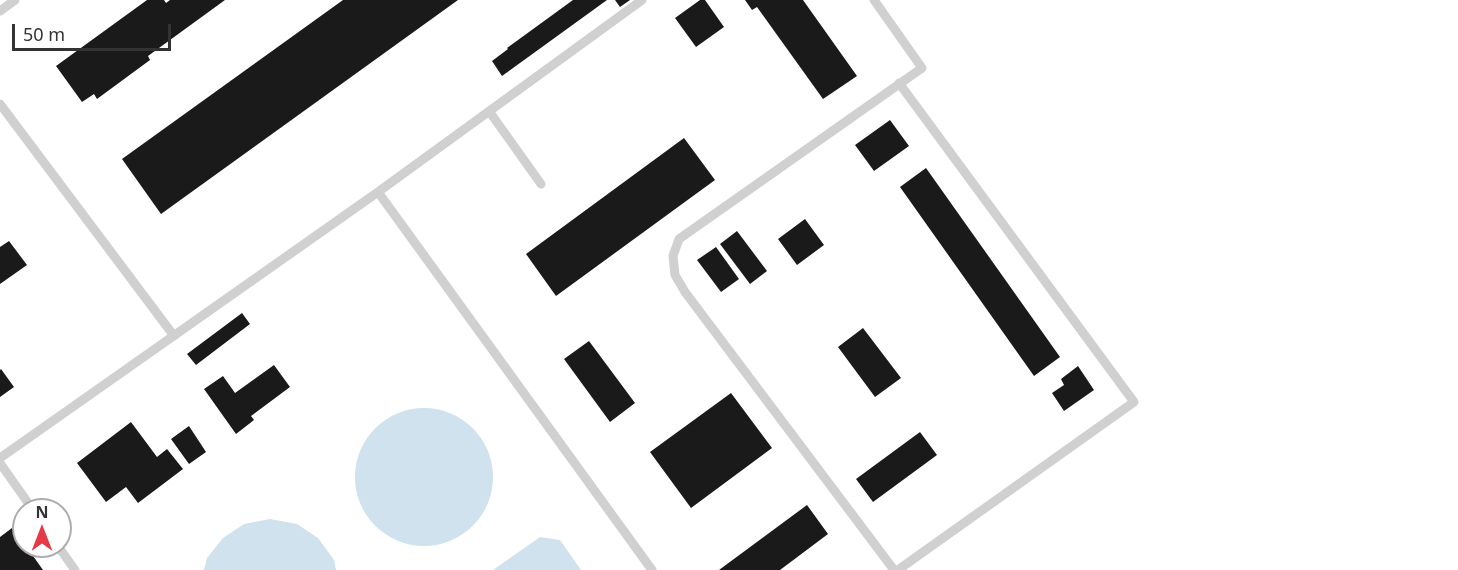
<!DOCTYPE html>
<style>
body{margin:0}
#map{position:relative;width:1458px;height:570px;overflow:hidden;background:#fff;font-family:"Noto Sans",sans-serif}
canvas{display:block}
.north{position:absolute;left:12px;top:498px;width:60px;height:60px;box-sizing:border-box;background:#fff;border:2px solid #adadad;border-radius:50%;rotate:0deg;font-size:16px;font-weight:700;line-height:24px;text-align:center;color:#333}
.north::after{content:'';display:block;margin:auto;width:21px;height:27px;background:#e63946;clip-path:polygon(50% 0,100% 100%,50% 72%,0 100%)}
.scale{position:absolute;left:12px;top:24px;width:159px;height:27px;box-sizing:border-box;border:3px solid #333;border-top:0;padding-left:8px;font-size:18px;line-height:21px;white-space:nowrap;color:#333;-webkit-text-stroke:4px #fff;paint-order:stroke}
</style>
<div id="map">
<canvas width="1458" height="570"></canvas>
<div class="north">N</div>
<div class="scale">50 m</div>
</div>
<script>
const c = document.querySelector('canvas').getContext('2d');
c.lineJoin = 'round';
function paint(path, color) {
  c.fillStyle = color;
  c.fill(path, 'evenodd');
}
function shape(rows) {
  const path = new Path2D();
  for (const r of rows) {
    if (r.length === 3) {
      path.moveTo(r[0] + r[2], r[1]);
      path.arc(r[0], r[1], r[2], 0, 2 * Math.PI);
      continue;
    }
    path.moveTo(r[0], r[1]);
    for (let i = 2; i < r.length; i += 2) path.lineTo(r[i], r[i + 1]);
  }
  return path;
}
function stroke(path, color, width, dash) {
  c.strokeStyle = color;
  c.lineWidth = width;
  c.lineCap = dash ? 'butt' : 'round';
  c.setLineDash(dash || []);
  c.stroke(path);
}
const water = shape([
 [424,477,69],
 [270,519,297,524,318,538,334,560,336,570,204,570,207,558,223,538,244,524],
 [540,537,560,540,581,570,493,570]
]);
const building = shape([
 [147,0,164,0,166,3,170,0,225,0,148,56,150,60,97,99,94,94,82,102,56,66],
 [343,0,458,0,161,214,122,159],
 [573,0,607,0,502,76,492,61,508,49,507,48],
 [615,0,630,0,620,7],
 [700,0,705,0,724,27,696,47,675,18],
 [745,0,803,0,857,76,823,99,757,7,752,10],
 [890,120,909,146,874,171,855,145],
 [684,138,715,180,556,296,526,254],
 [926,168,1060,357,1034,376,900,187],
 [805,219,824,245,797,265,778,239],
 [737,231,767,271,750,284,720,244],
 [9,241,27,265,0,284,0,247],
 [716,247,739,279,721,292,697,260],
 [242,313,250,324,196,365,187,354],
 [863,328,901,378,875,397,838,347],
 [589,341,635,403,610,422,564,359],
 [274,365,290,387,251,416,254,420,236,434,204,389,223,376,235,393],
 [1078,366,1094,390,1064,411,1052,393,1064,385,1061,379],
 [1,369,14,387,0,397,0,370],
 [731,393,772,448,691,508,650,452],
 [131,422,157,457,167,449,183,469,138,503,126,487,106,502,77,463],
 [189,426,206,452,189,464,171,439],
 [920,432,937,455,873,502,856,479],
 [807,505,828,534,780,570,719,570],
 [12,528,24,544,24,546,26,546,43,570,0,570,0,537]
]);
const lane = shape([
 [874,0,922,68,679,239,673,256,675,275,685,292,894,570],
 [0,11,15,0],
 [0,104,174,336],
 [489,111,541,184],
 [378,192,652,570],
 [0,458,378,192,642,0],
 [0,463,33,510],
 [58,546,75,570],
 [898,570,1134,402,899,83]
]);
paint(water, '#cfe2ee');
paint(building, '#1a1a1a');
stroke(lane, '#d0d0d0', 9);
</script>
